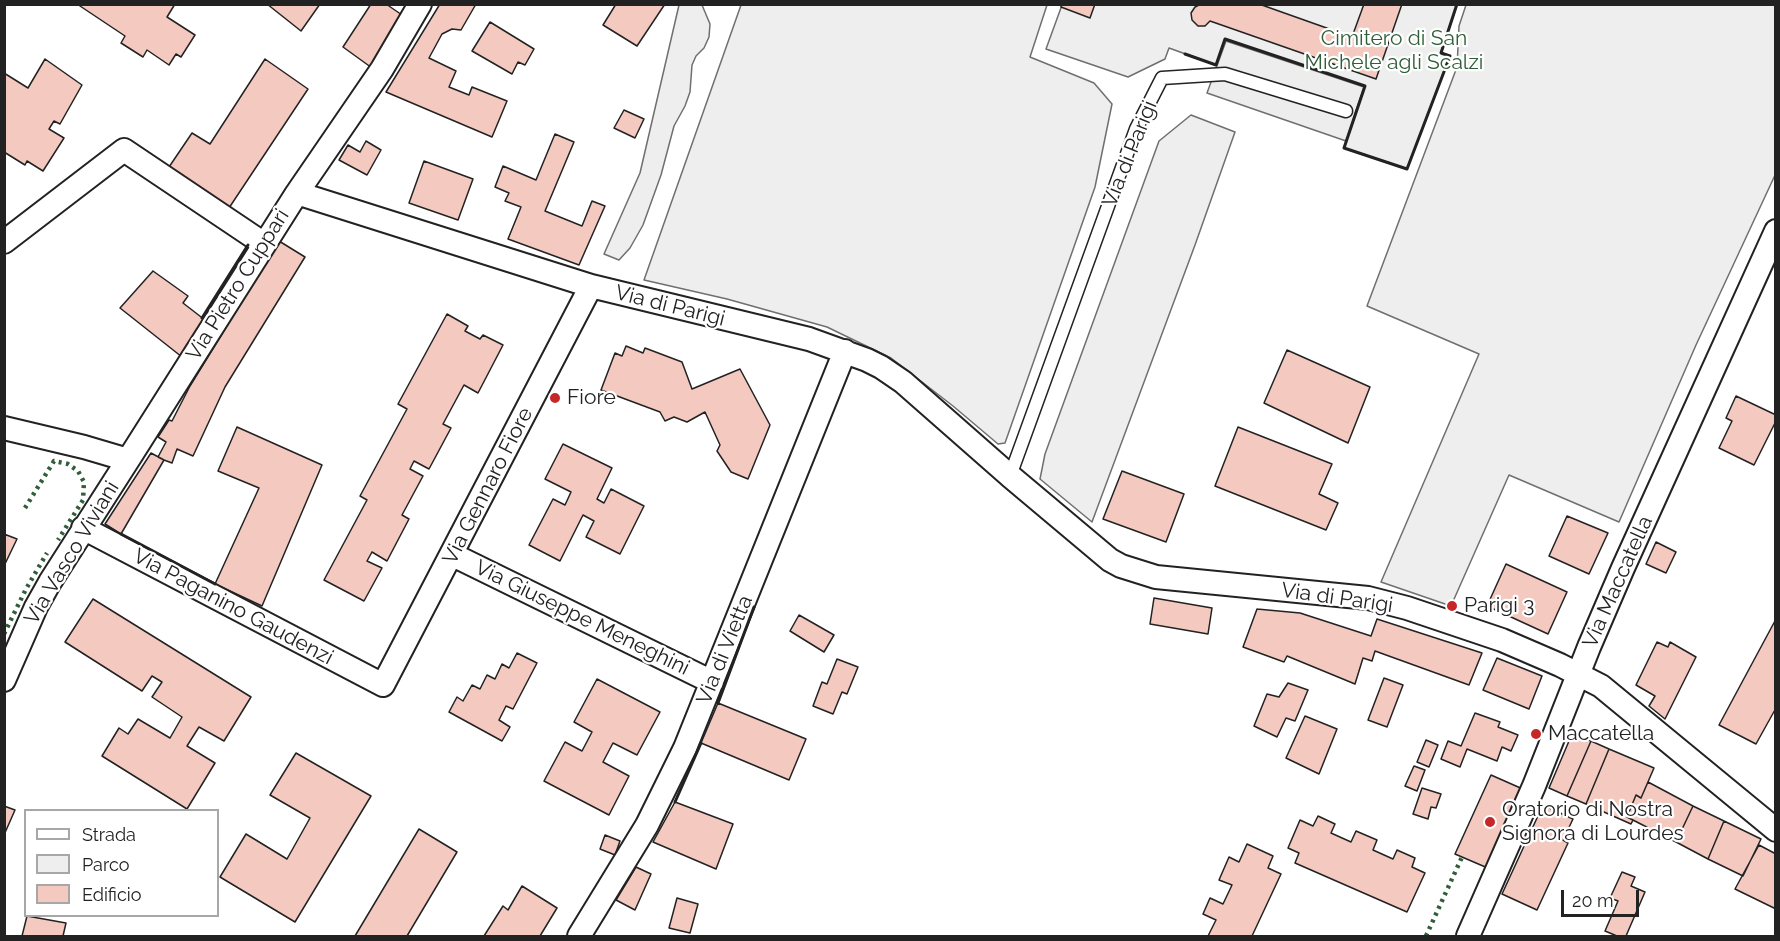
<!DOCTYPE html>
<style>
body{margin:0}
#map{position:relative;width:1780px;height:941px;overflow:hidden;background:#fff;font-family:Raleway,sans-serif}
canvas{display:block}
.frame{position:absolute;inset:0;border:6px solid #222;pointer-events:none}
.legend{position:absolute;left:24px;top:809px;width:195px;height:108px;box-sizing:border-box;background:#fff;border:2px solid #a7a7a7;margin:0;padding:8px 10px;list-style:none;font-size:18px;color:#222}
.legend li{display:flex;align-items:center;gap:12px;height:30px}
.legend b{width:30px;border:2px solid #a7a7a7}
.scale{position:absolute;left:1561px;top:890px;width:78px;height:27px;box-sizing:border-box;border:3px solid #222;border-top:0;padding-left:8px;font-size:18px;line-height:21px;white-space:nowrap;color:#222;-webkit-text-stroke:4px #fff;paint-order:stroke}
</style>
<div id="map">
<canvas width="1780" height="941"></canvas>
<div class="frame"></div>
<ul class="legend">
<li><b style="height:8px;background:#fff"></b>Strada</li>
<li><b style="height:16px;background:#eee"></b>Parco</li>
<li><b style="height:16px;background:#f3c9c0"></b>Edificio</li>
</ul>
<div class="scale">20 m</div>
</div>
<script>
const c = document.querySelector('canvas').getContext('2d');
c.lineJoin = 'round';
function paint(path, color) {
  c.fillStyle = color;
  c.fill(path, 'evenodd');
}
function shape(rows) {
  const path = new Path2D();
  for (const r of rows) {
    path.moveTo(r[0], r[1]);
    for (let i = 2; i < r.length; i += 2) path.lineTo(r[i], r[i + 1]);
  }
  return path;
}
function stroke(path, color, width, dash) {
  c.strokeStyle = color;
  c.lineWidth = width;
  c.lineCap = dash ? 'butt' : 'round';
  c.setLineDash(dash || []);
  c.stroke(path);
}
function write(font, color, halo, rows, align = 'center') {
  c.font = font + ' Raleway,sans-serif';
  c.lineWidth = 4.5;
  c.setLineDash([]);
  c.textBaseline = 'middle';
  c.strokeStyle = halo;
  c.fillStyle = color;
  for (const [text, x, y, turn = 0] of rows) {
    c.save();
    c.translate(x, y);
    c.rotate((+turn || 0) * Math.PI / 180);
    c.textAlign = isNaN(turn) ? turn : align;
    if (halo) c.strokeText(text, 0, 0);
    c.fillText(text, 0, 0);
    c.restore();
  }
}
const green = shape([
 [679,5,702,5,710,24,709,37,704,48,696,56,692,65,690,92,685,106,674,126,661,175,643,225,630,248,619,260,604,254,640,173,679,5],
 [741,5,1047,5,1030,57,1094,83,1112,104,1095,187,1005,443,998,444,953,406,891,358,827,327,727,299,644,280,741,5],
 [1062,5,1457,5,1441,52,1450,56,1407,169,1344,148,1365,86,1225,39,1216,65,1169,48,1165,59,1128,77,1046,49,1062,5],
 [1466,5,1775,5,1776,173,1696,345,1619,522,1509,475,1451,606,1381,582,1479,354,1367,306,1457,67,1459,26,1466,5],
 [1191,115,1235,132,1195,245,1092,522,1040,479,1045,454,1159,141,1191,115]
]);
const parking = shape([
 [1226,41,1364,87,1346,141,1207,93,1226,41]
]);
const building = shape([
 [77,4,175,4,167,17,195,35,181,57,176,54,169,65,147,50,143,57,121,43,125,36,77,4],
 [267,4,320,4,301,31,267,4],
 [371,4,386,4,405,17,372,68,343,47,371,4],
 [440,4,476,4,461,30,452,29,442,34,429,58,456,71,449,87,469,95,472,87,507,101,492,137,386,92,440,4],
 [616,4,665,4,637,46,603,25,616,4],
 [1062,4,1095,4,1090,18,1061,7,1062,4],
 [1201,4,1259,4,1352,37,1364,4,1402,4,1376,79,1210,21,1205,26,1198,26,1192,20,1191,13,1195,7,1201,4],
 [490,22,534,49,525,65,518,62,512,74,472,51,490,22],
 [45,59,82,85,60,124,54,121,49,129,64,138,43,171,27,161,25,165,4,152,4,73,28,88,45,59],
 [265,59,308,89,227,211,167,170,192,133,210,144,265,59],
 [624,110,644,119,635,138,614,128,624,110],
 [555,134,574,142,545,211,582,226,592,201,605,206,579,265,508,239,521,207,505,201,509,193,495,187,503,166,536,180,555,134],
 [366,141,381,150,367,175,339,160,348,145,360,152,366,141],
 [424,161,473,179,458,220,409,203,424,161],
 [279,241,305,257,225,387,193,456,177,449,172,463,164,460,158,457,166,442,158,437,169,420,172,421,190,386,279,241],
 [153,271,188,296,183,303,205,320,182,357,120,308,153,271],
 [447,314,468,326,465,331,480,339,483,335,503,345,478,393,464,385,443,424,451,428,429,469,414,461,410,469,423,476,402,515,409,519,387,561,372,552,367,561,382,568,364,601,324,580,367,500,360,496,407,409,398,404,447,314],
 [626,346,643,353,645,348,682,362,692,389,740,369,770,425,748,479,731,472,717,451,720,445,705,412,687,422,674,417,665,421,660,412,601,390,615,353,622,356,626,346],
 [1287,350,1370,387,1348,443,1264,403,1287,350],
 [1736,396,1776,415,1776,421,1754,465,1719,448,1732,421,1726,418,1736,396],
 [237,427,322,465,262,606,215,584,259,488,218,471,237,427],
 [1238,427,1332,464,1319,494,1338,503,1326,530,1215,486,1238,427],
 [563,444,612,468,597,499,604,503,611,489,644,506,620,554,586,537,594,521,583,515,560,561,529,545,553,499,565,505,571,492,545,479,563,444],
 [151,453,164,460,121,534,105,524,151,453],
 [1122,471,1184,494,1166,542,1103,519,1122,471],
 [1567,516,1608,533,1589,574,1549,556,1567,516],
 [4,534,17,539,4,566,4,534],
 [1656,542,1676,552,1666,573,1646,564,1656,542],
 [1506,564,1567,592,1548,634,1487,606,1506,564],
 [1154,598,1212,608,1208,634,1150,624,1154,598],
 [93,599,251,697,224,741,199,727,187,746,215,763,187,809,102,756,119,728,128,734,138,719,170,738,182,717,152,697,162,682,152,676,142,691,65,642,93,599],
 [1257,609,1300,613,1371,636,1377,619,1482,653,1469,685,1375,651,1372,661,1363,658,1355,684,1287,656,1284,662,1243,647,1257,609],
 [799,615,834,635,824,652,790,631,799,615],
 [1776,619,1776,708,1756,744,1719,725,1776,619],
 [1657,642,1668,647,1670,642,1696,657,1665,719,1649,706,1655,696,1636,685,1657,642],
 [517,653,537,663,513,709,506,706,499,720,510,727,502,741,449,712,457,697,463,701,472,685,480,689,487,675,495,679,502,664,509,668,517,653],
 [1497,658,1542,676,1529,709,1483,690,1497,658],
 [837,659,858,667,847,694,842,692,833,714,813,706,822,682,827,684,837,659],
 [1384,678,1403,685,1387,727,1368,720,1384,678],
 [597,679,660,712,637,755,613,743,603,762,629,776,609,815,544,781,565,742,582,751,592,732,574,722,597,679],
 [1288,683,1308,690,1295,721,1286,718,1277,737,1254,726,1267,694,1279,697,1288,683],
 [718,703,806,739,789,780,701,743,718,703],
 [1475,713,1500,722,1498,727,1518,735,1511,751,1502,747,1497,761,1467,749,1460,767,1441,759,1448,741,1461,746,1475,713],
 [1305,716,1337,729,1319,774,1286,758,1305,716],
 [1572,734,1591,741,1567,796,1549,788,1572,734],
 [1426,740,1438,745,1429,767,1417,762,1426,740],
 [1591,741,1609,749,1586,804,1567,796,1591,741],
 [1609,749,1654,768,1641,798,1636,795,1627,817,1633,820,1631,824,1586,804,1609,749],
 [296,753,371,796,295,922,220,877,246,834,287,859,310,818,270,795,296,753],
 [1414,766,1425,770,1417,791,1405,786,1414,766],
 [1491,775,1525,790,1490,869,1455,854,1491,775],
 [1648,782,1693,806,1676,842,1627,817,1636,795,1641,798,1648,782],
 [1422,788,1441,794,1436,808,1431,807,1428,819,1413,814,1422,788],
 [675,802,733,824,716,869,653,842,675,802],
 [1543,805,1573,819,1563,840,1568,843,1537,910,1502,894,1543,805],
 [4,806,15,810,4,835,4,806],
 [1693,806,1724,821,1708,859,1676,842,1693,806],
 [1318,816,1335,824,1331,833,1351,842,1356,831,1377,840,1373,850,1393,859,1397,850,1415,858,1412,867,1425,873,1407,912,1295,863,1299,853,1288,848,1300,820,1313,826,1318,816],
 [1724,821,1761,839,1743,876,1708,859,1724,821],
 [419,829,457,852,407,936,355,936,419,829],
 [605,835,620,841,615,855,600,849,605,835],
 [1247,844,1273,856,1268,868,1281,874,1252,936,1208,936,1216,920,1203,914,1210,898,1223,904,1232,885,1219,880,1229,857,1239,862,1247,844],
 [1759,845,1776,854,1776,909,1735,889,1759,845],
 [636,867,651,874,635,910,616,900,636,867],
 [1622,872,1635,877,1631,886,1645,892,1626,936,1617,936,1605,931,1618,901,1610,898,1622,872],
 [522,886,557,908,540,936,484,936,503,906,508,910,522,886],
 [677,898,698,904,690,933,669,928,677,898],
 [27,916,66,923,63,936,22,936,27,916]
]);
const service = shape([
 [1010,476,1136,129,1162,78,1225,74,1346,111]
]);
const minor = shape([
 [297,193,591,286,809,339,867,360,881,367,903,382,1010,476,1110,560,1121,566,1156,577,1368,598,1407,608,1502,640,1560,665,1601,686,1776,830],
 [4,242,124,150,264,244],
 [4,428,84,447,128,460,297,193,382,69,420,4],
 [83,528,383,685,591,286],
 [453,555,712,682],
 [4,680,36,607,50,582,128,460],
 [579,936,647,825,685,748,845,351],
 [1468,936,1534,786,1589,647,1623,568,1776,231]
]);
const hedge = shape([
 [25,508,54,461,68,464,78,471,84,482,83,500,58,540],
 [4,634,26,589,47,553],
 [1426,936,1462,857]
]);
const wall = shape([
 [1185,54,1216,65,1225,39,1365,86,1344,148,1407,169,1450,56,1441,53,1457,4],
 [202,318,248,245],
 [121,534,215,584],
 [718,703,754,607],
 [675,802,701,743]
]);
const markers = [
 [555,398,6,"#c62828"],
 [1452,606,6,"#c62828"],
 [1536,734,6,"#c62828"],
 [1490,822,6,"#c62828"]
];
const parkNames = [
 ["Cimitero di San",1394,39],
 ["Michele agli Scalzi",1394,63]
];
const streetNames = [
 ["Via di Parigi",1130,154,-68],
 ["Via Pietro Cuppari",238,285,-58],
 ["Via di Parigi",670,306,14],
 ["Via Gennaro Fiore",488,486,-63],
 ["Via Vasco Viviani",72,553,-59],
 ["Via Maccatella",1618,582,-66],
 ["Via di Parigi",1337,598,8],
 ["Via Paganino Gaudenzi",233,607,28],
 ["Via Giuseppe Meneghini",582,618,26],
 ["Via di Vietta",725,650,-68]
];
const poiNames = [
 ["Fiore",567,398],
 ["Parigi 3",1464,606],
 ["Maccatella",1548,734],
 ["Oratorio di Nostra",1502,810],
 ["Signora di Lourdes",1502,834]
];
paint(green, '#eee');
stroke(green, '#6f6f6f', 1.5);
paint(parking, '#ededed');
stroke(parking, '#6f6f6f', 1.5);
paint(building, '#f3c9c0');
stroke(building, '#222', 1.5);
stroke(service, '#222', 15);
stroke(minor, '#222', 26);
stroke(service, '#fff', 12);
stroke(minor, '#fff', 22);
stroke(hedge, '#2f5e38', 4.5, [3, 4.5]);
stroke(wall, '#222', 3);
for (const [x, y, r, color] of markers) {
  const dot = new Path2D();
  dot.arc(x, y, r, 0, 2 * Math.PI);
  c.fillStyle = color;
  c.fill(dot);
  stroke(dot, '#fff', 2);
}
write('21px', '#2f5e38', '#fff', parkNames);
write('21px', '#222', '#fff', streetNames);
write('21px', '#222', '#fff', poiNames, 'left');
</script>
